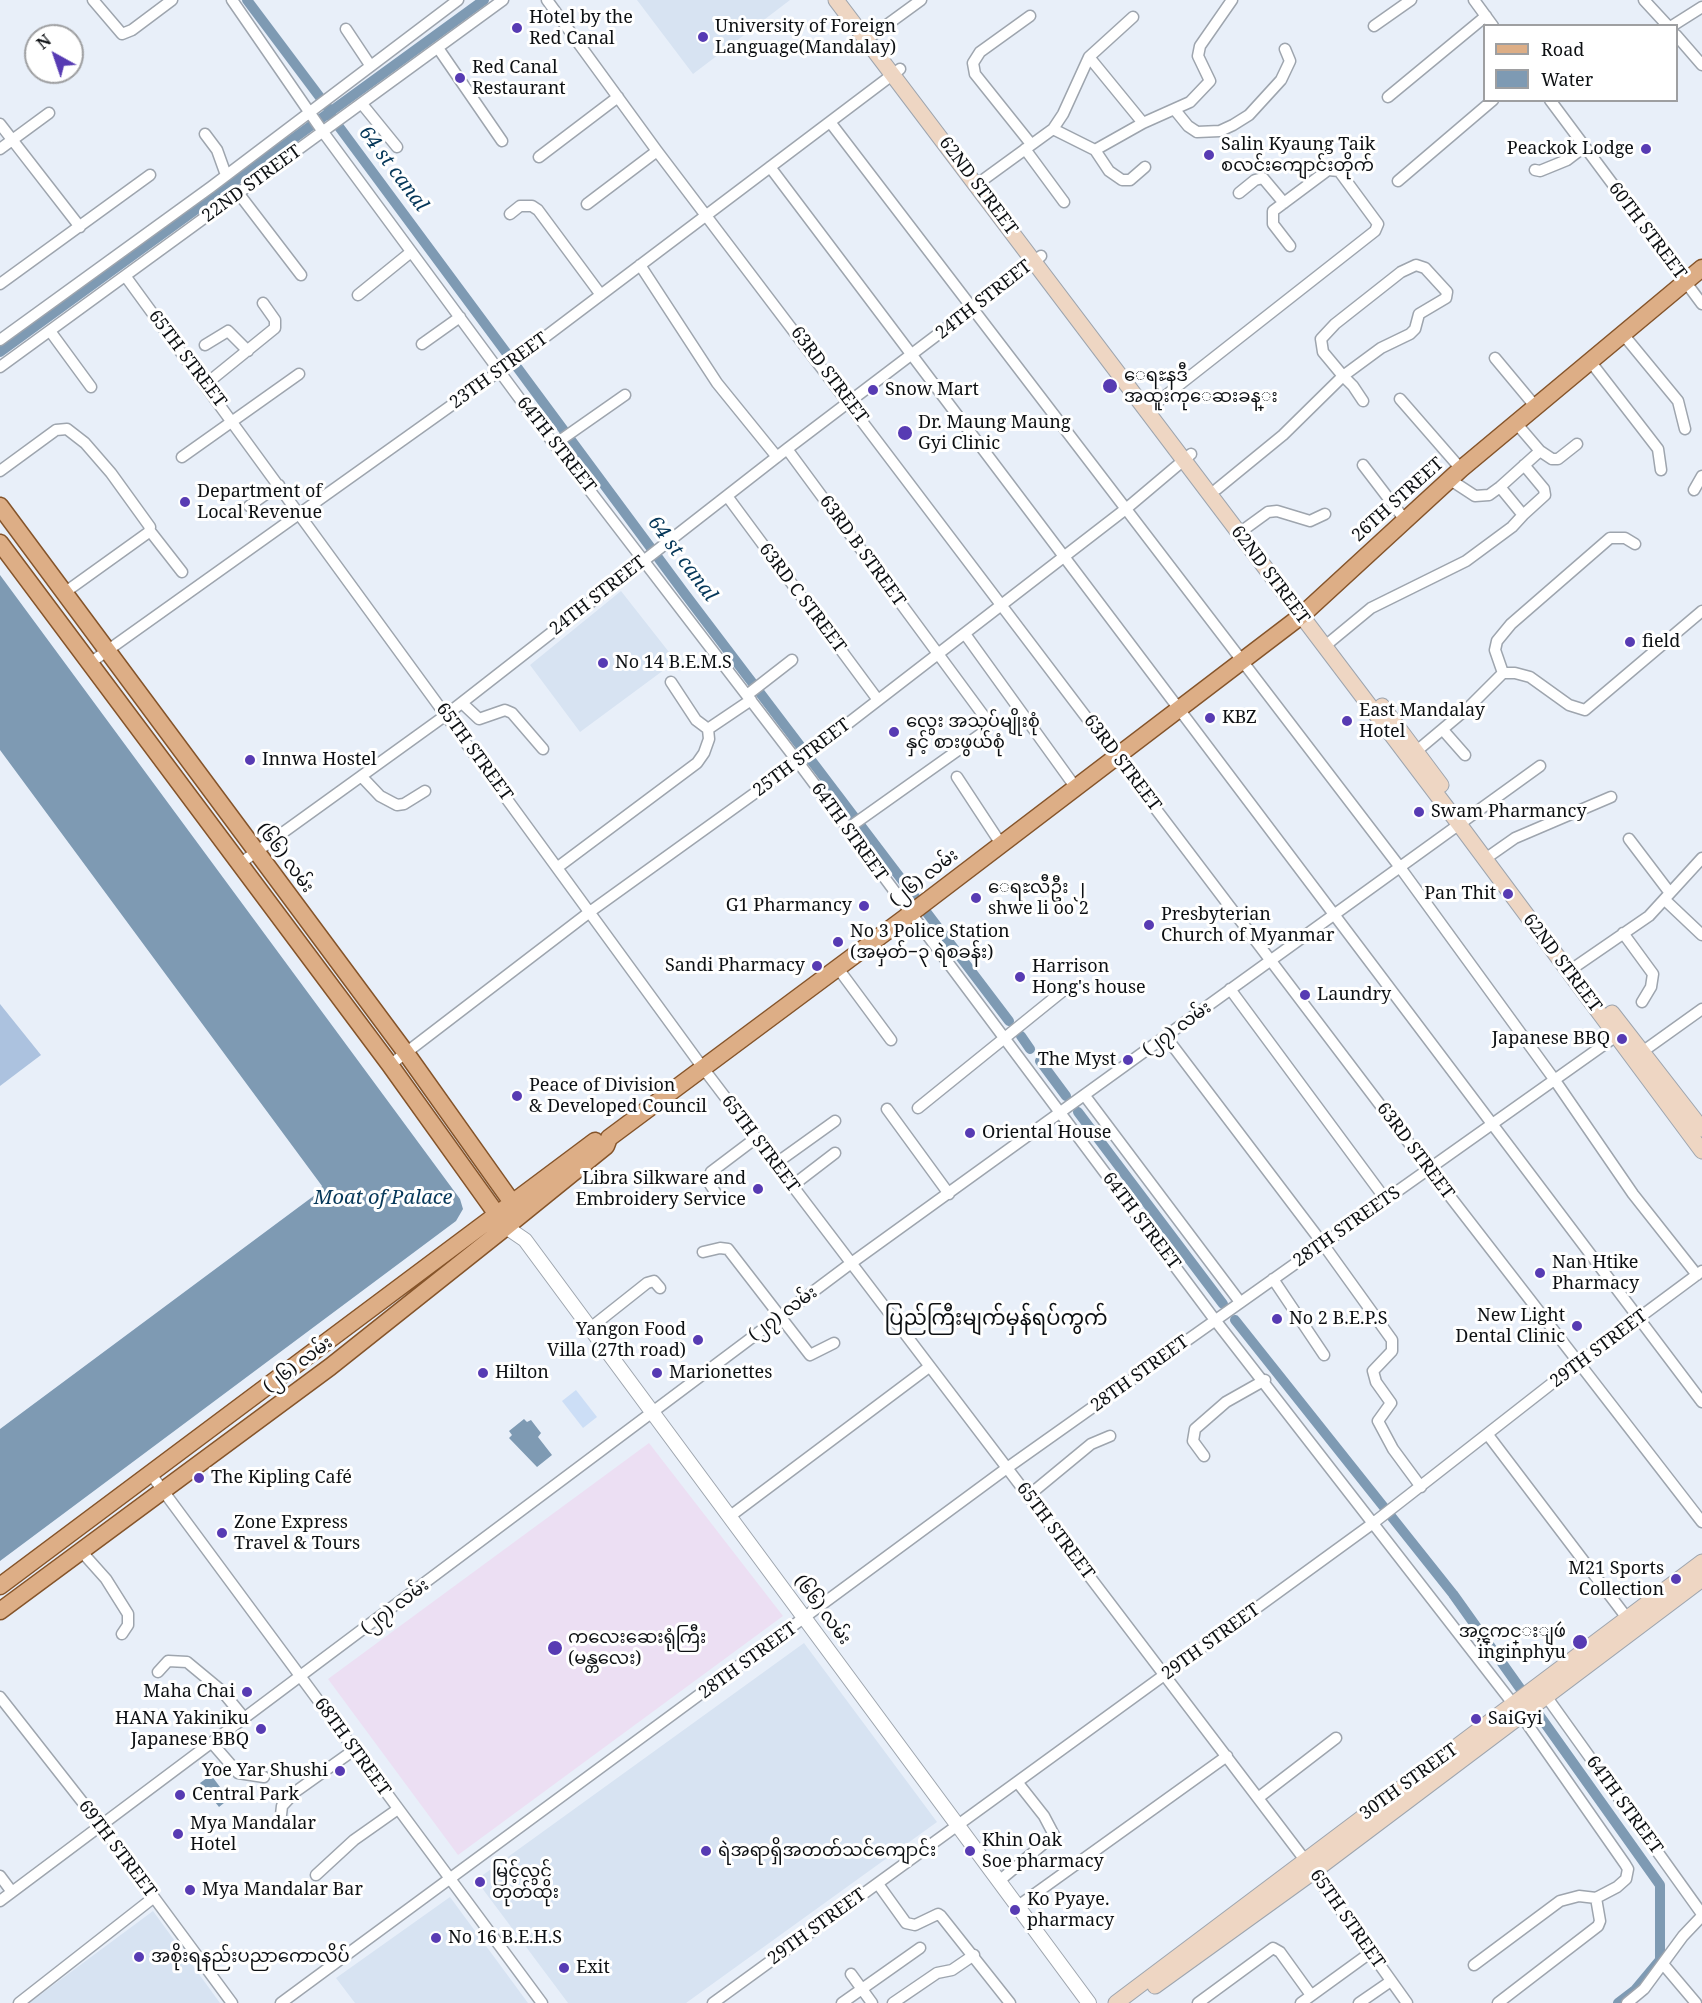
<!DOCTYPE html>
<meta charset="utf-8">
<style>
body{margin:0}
#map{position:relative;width:1702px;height:2003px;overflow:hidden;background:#e8eff9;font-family:"Noto Serif",serif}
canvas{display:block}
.legend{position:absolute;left:1483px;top:24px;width:195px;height:78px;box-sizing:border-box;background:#fff;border:2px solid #9e9fa1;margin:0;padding:8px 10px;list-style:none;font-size:18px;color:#0d1013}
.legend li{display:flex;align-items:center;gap:12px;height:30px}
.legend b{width:30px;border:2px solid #9e9fa1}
.north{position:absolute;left:24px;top:24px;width:60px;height:60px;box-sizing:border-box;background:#fff;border:2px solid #9e9fa1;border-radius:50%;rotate:320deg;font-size:16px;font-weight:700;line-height:24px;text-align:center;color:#0d1013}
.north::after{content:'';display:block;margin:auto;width:21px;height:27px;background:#573bb3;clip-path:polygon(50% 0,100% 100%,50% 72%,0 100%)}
</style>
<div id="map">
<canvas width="1702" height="2003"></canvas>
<ul class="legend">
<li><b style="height:8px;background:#ddae86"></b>Road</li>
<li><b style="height:16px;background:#7e9ab3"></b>Water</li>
</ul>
<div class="north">N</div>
</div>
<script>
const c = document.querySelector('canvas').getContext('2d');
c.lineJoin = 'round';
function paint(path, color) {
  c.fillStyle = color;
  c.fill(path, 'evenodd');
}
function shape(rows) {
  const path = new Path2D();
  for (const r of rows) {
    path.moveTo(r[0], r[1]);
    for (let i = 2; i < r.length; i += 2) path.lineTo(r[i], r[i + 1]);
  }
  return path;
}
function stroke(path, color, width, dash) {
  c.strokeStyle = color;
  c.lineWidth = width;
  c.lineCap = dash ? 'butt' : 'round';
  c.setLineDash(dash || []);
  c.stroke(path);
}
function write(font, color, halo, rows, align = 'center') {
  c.font = font + ' "Noto Serif","Noto Sans Myanmar",serif';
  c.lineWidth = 6;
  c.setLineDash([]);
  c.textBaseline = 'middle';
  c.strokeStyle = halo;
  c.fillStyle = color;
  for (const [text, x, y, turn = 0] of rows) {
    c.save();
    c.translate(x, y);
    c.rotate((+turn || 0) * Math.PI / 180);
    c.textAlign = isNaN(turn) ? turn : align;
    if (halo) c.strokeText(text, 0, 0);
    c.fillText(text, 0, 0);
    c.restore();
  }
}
const built = shape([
 [637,0,790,0,693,74],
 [621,591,676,661,580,732,530,665],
 [804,1643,937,1822,686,2003,568,2003,476,1880],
 [450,1897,528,2003,355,2003,336,1978],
 [153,1911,220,2003,29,2003]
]);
const medical = shape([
 [649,1443,783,1616,458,1855,328,1679]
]);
const green = shape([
 [576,1390,597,1417,583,1428,562,1401]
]);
const forest = shape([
 [0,1004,41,1055,0,1086]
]);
const water = shape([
 [0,575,460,1199,463,1209,456,1221,0,1561,0,1429,319,1192,322,1186,0,750],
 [524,1419,527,1422,531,1420,541,1433,538,1437,552,1455,537,1467,509,1438,512,1435,509,1431],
 [211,1775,229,1799,219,1807,200,1783]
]);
const canal = shape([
 [247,0,328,108],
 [331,116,685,594,1009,1021],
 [0,352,484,0],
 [1021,1036,1030,1049],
 [1040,1061,1066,1096],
 [1078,1112,1223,1304],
 [1235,1320,1453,1594,1660,1885,1660,1960,1635,1990,1618,2003]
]);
const minor = shape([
 [93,0,122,34,132,30,172,0],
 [232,0,323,132,528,410,798,762,1215,1320,1514,1705,1625,1864,1628,1869,1626,1879,1617,1887,1596,1898,1579,1896,1560,1901,1474,1965],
 [547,0,657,151,1428,1168,1702,1522],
 [1474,0,1493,26],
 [1644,0,1668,26],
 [1030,16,980,52,973,63,975,74,1031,144],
 [1374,26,1411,0],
 [1672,26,1702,7],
 [346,29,370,65],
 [873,35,921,0],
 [1676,35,1702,65],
 [438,48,502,141],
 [1089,57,1143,123],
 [1388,97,1486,16],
 [1550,100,1702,304],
 [362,104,397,147],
 [1175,110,1188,126,1197,132,1220,131,1233,125,1249,115,1281,80,1290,61,1285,49],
 [830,122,1399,866,1554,1079,1633,1194,1697,1275],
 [0,124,80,227],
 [1053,129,1095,150,1143,123,1190,102,1210,81,1198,56,1200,46,1232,0],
 [205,134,217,150,226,175],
 [0,149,49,113],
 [1025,149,1064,202],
 [1095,150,1109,171,1122,180,1130,180,1145,167],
 [539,157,618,97],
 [770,167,1702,1402],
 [1535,170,1540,171,1567,160,1584,147],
 [1398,181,1493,100],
 [976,185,1053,129,1063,114,1089,57,1133,17],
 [1239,193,1255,180,1263,178,1284,203],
 [239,194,301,275],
 [587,204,657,151],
 [510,214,520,206,532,206,538,210,601,295],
 [640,265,717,383,777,457],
 [126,277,703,1068,1305,1860,1407,2003],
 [0,284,150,175],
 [358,295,411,252],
 [50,331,91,387],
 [1622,333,1678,401,1685,429],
 [0,340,211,187,458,0],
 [422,344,460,317],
 [205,345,228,331,248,351],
 [1495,358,1535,406],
 [1590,361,1658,449,1661,470],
 [0,367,503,0],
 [206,384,275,328,275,320,263,303],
 [1400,399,1461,469],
 [1146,411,1375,231,1378,224,1339,171,1328,170,1273,211,1273,224,1290,246],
 [555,444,625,395],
 [787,449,989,723,985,731,847,829],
 [1540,451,1552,459,1558,459,1577,444],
 [182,457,299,374],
 [1363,465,1405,520],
 [0,471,56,430,67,429,85,443,111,473,150,527,149,532,64,593],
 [1449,479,1475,496,1489,495,1500,487,1540,451,1516,423],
 [1217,489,1283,435,1343,376,1381,348,1410,334,1415,329,1419,314,1446,298,1447,292,1425,268,1416,265,1401,272,1335,324,1321,339,1323,352,1343,376,1353,386,1363,401],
 [1694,490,1702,476],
 [727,496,878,700],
 [249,506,279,485],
 [1523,515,1545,495,1544,489,1524,465],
 [1246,528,1268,512,1277,511,1310,521,1325,514],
 [150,531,182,572],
 [965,634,1076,788],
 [1325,646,1371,608,1466,561,1512,527,1523,515,1500,487],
 [90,663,508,365,900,69],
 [1503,673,1495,650,1497,641,1511,624,1610,538,1625,538,1635,544],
 [671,682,696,720,708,729],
 [747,695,792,660],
 [462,703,479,719,505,710,512,713,543,749],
 [1443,730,1465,755],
 [1413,754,1469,707,1503,673,1515,673,1530,677,1569,705,1585,710,1702,611],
 [362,777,380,796,397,805,404,804,425,791],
 [957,777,1001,844],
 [1629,839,1670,893],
 [1485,859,1515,838,1611,797],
 [238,865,446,715,787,449,1041,256],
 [558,867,697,763,704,753,709,739,708,729,751,700],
 [1665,900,1702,935],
 [1623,933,1653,974,1651,987,1642,1002],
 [837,967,891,1040],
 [1569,971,1649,916,1702,858],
 [1230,989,1386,1200],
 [1166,1037,1323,1244,1392,1340,1392,1351,1373,1371,1376,1382,1391,1403,1378,1421,1393,1449,1421,1487],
 [1642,1052,1702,1009],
 [390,1065,591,911,798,762,1127,508,1191,454],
 [1085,1096,1240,1302],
 [918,1108,1064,990],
 [887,1109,949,1194],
 [775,1164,835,1121],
 [792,1186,835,1153],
 [717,1195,708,1181,711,1172,756,1138],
 [703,1252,720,1248,728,1249,810,1355,834,1343],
 [1273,1279,1324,1355],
 [589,1329,647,1283,654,1281,660,1288],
 [1488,1435,1627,1618],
 [1204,1456,1193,1441,1195,1429,1226,1402,1265,1380],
 [150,1473,542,2003],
 [1028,1496,1091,1444,1110,1436],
 [729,1517,929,1367],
 [81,1551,106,1579,128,1614,128,1625,122,1634],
 [158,1672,168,1661,187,1662,222,1691,245,1719],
 [1546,1696,1702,1914],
 [0,1697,102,1827,232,2003],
 [212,1743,238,1773,264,1777],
 [1258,1798,1336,1738],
 [281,1815,282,1806,295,1792,354,1750],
 [316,1875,354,1840,398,1809],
 [0,1876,12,1892],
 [999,1881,1054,1835,1044,1816,1018,1783],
 [878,1884,906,1923,915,1925,938,1914,941,1916,1010,2003],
 [0,1901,850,1264,1540,766],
 [1018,1906,1227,1756],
 [1663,1964,1696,2003],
 [851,1974,872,2003],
 [19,2003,153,1898],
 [281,2003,1007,1468,1622,1032],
 [713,2003,1372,1524,1578,1363,1702,1271],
 [842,2003,920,1948],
 [893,2003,937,1973,952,1970,974,1955],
 [1198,2003,1273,1948,1280,1952,1311,1995],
 [1301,2003,1370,1953],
 [1359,2003,1391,1981],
 [1498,2003,1598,1926,1600,1921,1596,1898],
 [1627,2003,1644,1989,1683,1936,1702,1916]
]);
const tertiary = shape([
 [506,1227,525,1240,1089,2003]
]);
const secondary = shape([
 [836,0,1459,824,1702,1151],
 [1382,706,1441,785],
 [1612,1013,1702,1129],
 [1155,1986,1313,1872,1702,1579],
 [1116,2003,1702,1562]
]);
const primary = shape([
 [0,506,406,1053,521,1215],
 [0,543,390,1065,506,1227],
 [0,1586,595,1141],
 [0,1611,330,1367,506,1227,606,1146,609,1138,910,914,1301,616,1461,469,1702,268]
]);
const markers = [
 [517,28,6,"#573bb3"],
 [703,37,6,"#573bb3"],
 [460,78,6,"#573bb3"],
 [1646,149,6,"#573bb3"],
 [1209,155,6,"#573bb3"],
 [1110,386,8,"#573bb3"],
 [873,390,6,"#573bb3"],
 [905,433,8,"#573bb3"],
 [185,502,6,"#573bb3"],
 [1630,642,6,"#573bb3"],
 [603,663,6,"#573bb3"],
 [1210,718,6,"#573bb3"],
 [1347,721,6,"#573bb3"],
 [894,732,6,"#573bb3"],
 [250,760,6,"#573bb3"],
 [1419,812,6,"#573bb3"],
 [1508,894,6,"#573bb3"],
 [976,898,6,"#573bb3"],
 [864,906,6,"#573bb3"],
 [1149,925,6,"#573bb3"],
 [838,942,6,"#573bb3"],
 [817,966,6,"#573bb3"],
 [1020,977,6,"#573bb3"],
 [1305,995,6,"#573bb3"],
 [1622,1039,6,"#573bb3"],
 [1128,1060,6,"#573bb3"],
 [517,1096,6,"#573bb3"],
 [970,1133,6,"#573bb3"],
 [758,1189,6,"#573bb3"],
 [1540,1273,6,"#573bb3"],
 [1277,1319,6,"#573bb3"],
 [1577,1326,6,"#573bb3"],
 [698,1340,6,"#573bb3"],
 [483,1373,6,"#573bb3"],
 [657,1373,6,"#573bb3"],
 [199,1478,6,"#573bb3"],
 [222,1533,6,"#573bb3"],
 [1676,1579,6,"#573bb3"],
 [1580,1642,8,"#573bb3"],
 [555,1648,8,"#573bb3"],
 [247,1692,6,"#573bb3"],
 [1476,1719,6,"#573bb3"],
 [261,1729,6,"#573bb3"],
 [340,1771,6,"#573bb3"],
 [180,1795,6,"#573bb3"],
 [178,1834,6,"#573bb3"],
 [706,1851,6,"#573bb3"],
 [970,1851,6,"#573bb3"],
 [480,1882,6,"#573bb3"],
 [190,1890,6,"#573bb3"],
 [1015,1910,6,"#573bb3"],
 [436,1938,6,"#573bb3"],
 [139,1957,6,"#573bb3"],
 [564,1968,6,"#573bb3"]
];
const poiNames = [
 ["Hotel by the",529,18],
 ["Red Canal",529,39],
 ["University of Foreign",715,27],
 ["Language(Mandalay)",715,48],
 ["Red Canal",472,68],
 ["Restaurant",472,89],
 ["Salin Kyaung Taik",1221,145],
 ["စလင်းကျောင်းတိုက်",1221,166],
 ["Peackok Lodge",1634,149,"right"],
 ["ေရႊနဒီ",1124,376],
 ["အထူးကုေဆးခန္း",1124,397],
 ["Snow Mart",885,390],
 ["Dr. Maung Maung",918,423],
 ["Gyi Clinic",918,444],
 ["Department of",197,492],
 ["Local Revenue",197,513],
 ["field",1642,642],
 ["No 14 B.E.M.S",615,663],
 ["East Mandalay",1359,711],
 ["Hotel",1359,732],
 ["KBZ",1222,718],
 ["လွေး အသုပ်မျိုးစုံ",906,722],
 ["နှင့် စားဖွယ်စုံ",906,743],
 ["Innwa Hostel",262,760],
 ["Swam Pharmancy",1431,812],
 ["ေရႊလီဦး ၂",988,888],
 ["shwe li oo 2",988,909],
 ["Pan Thit",1496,894,"right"],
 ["G1 Pharmancy",852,906,"right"],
 ["Presbyterian",1161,915],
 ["Church of Myanmar",1161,936],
 ["No 3 Police Station",850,932],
 ["(အမှတ်−၃ ရဲစခန်း)",850,953],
 ["Sandi Pharmacy",805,966,"right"],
 ["Harrison",1032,967],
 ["Hong's house",1032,988],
 ["Laundry",1317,995],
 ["Japanese BBQ",1610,1039,"right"],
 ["The Myst",1116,1060,"right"],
 ["Peace of Division",529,1086],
 ["& Developed Council",529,1107],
 ["Oriental House",982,1133],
 ["Libra Silkware and",746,1179,"right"],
 ["Embroidery Service",746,1200,"right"],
 ["Nan Htike",1552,1263],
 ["Pharmacy",1552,1284],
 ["New Light",1565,1316,"right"],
 ["Dental Clinic",1565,1337,"right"],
 ["No 2 B.E.P.S",1289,1319],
 ["Yangon Food",686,1330,"right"],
 ["Villa (27th road)",686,1351,"right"],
 ["Hilton",495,1373],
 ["Marionettes",669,1373],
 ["The Kipling Café",211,1478],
 ["Zone Express",234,1523],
 ["Travel & Tours",234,1544],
 ["M21 Sports",1664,1569,"right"],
 ["Collection",1664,1590,"right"],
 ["အင္ၾကင္းျဖဴ",1566,1632,"right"],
 ["inginphyu",1566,1653,"right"],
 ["ကလေးဆေးရုံကြီး",568,1638],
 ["(မန္တလေး)",568,1659],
 ["Maha Chai",235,1692,"right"],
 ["HANA Yakiniku",249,1719,"right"],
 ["Japanese BBQ",249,1740,"right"],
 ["SaiGyi",1488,1719],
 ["Yoe Yar Shushi",328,1771,"right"],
 ["Central Park",192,1795],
 ["Mya Mandalar",190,1824],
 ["Hotel",190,1845],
 ["Khin Oak",982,1841],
 ["Soe pharmacy",982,1862],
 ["ရဲအရာရှိအတတ်သင်ကျောင်း",718,1851],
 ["မြင့်လွင်",492,1872],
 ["တုတ်ထိုး",492,1893],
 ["Mya Mandalar Bar",202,1890],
 ["Ko Pyaye.",1027,1900],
 ["pharmacy",1027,1921],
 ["No 16 B.E.H.S",448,1938],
 ["အစိုးရနည်းပညာကောလိပ်",151,1957],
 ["Exit",576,1968]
];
const streetNames = [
 ["22ND STREET",252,184,-36],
 ["62ND STREET",978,186,53],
 ["60TH STREET",1647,231,53],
 ["24TH STREET",984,300,-38],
 ["65TH STREET",187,359,53],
 ["23TH STREET",499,371,-36],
 ["63RD STREET",829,375,53],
 ["64TH STREET",556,445,52],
 ["26TH STREET",1398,500,-42],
 ["63RD B STREET",862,551,54],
 ["62ND STREET",1270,575,53],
 ["24TH STREET",598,596,-38],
 ["63RD C STREET",802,598,53],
 ["65TH STREET",474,752,54],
 ["25TH STREET",802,758,-37],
 ["63RD STREET",1122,763,53],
 ["64TH STREET",849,832,54],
 ["(၆၆) လမ်း",285,858,53],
 ["(၂၆) လမ်း",924,878,-38],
 ["62ND STREET",1562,963,53],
 ["(၂၇) လမ်း",1177,1029,-36],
 ["65TH STREET",760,1144,53],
 ["63RD STREET",1415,1151,53],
 ["64TH STREET",1141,1221,53],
 ["28TH STREETS",1347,1227,-35],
 ["(၂၇) လမ်း",783,1314,-36],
 ["29TH STREET",1599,1349,-37],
 ["(၂၆) လမ်း",298,1365,-37],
 ["28TH STREET",1140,1374,-36],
 ["65TH STREET",1055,1531,53],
 ["(၂၇) လမ်း",395,1607,-37],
 ["(၆၆) လမ်း",822,1610,53],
 ["29TH STREET",1211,1642,-36],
 ["28TH STREET",748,1661,-36],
 ["68TH STREET",352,1747,54],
 ["30TH STREET",1409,1782,-36],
 ["64TH STREET",1624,1805,54],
 ["69TH STREET",117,1849,53],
 ["65TH STREET",1347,1919,55],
 ["29TH STREET",817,1927,-36]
];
const waterNames = [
 ["64 st canal",393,169,53],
 ["64 st canal",682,559,53],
 ["Moat of Palace",383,1198]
];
const quarterNames = [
 ["ပြည်ကြီးမျက်မှန်ရပ်ကွက်",996,1319]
];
paint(built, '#d7e3f2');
paint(medical, '#ecdff3');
paint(green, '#ccdef6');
paint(forest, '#acc2df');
paint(water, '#7e9ab3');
stroke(canal, '#7e9ab3', 10);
stroke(minor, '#9ea5ae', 13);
stroke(tertiary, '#9ea5ae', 16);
stroke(secondary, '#9ea5ae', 17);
stroke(primary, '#85542a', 19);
stroke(minor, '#fff', 10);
stroke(tertiary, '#fff', 14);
stroke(secondary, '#eed6c3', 15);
stroke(primary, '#ddae86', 16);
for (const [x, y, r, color] of markers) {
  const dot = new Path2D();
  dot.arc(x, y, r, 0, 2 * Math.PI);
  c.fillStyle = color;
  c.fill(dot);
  stroke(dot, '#fff', 2);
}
write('18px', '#0d1013', '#fff', poiNames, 'left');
write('18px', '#0d1013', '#fff', streetNames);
write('italic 20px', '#053759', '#fff', waterNames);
write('21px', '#0d1013', '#fff', quarterNames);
</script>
